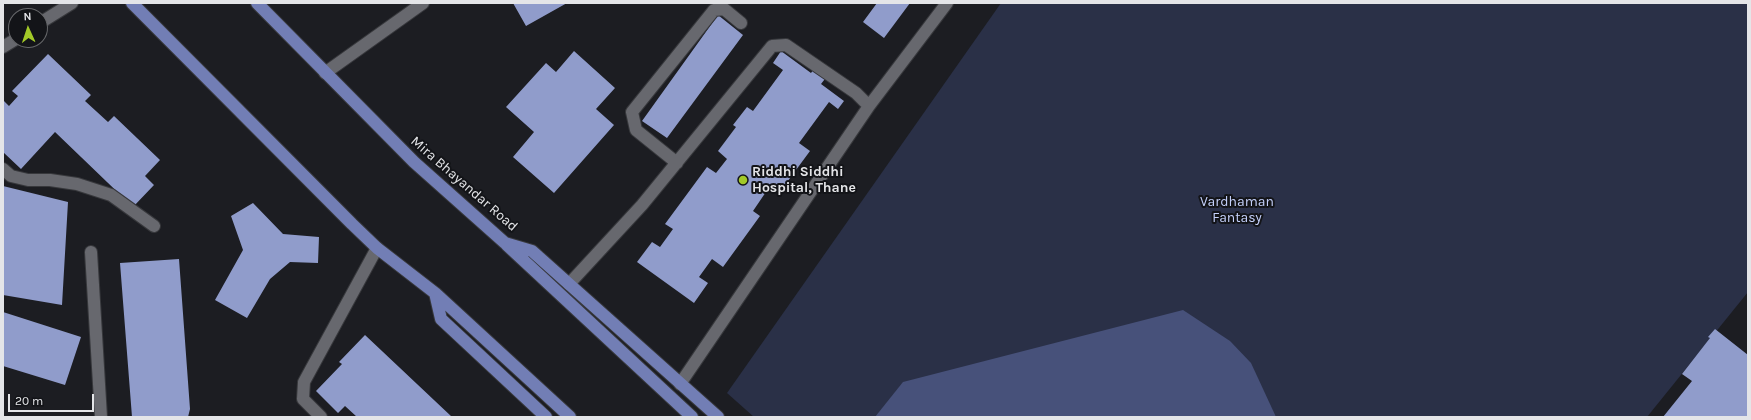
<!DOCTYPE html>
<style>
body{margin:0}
#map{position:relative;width:1751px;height:420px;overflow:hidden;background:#1c1d22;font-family:Karla,sans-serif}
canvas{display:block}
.frame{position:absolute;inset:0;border:4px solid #e4e5e8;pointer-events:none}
.north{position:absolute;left:8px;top:8px;width:40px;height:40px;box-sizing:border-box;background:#131418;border:1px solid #67686b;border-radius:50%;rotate:357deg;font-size:11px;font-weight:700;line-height:16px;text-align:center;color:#e4e5e8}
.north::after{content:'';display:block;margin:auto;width:14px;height:18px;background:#a2c928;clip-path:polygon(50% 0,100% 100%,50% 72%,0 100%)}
.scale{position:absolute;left:8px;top:394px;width:86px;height:18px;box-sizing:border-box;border:2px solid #e4e5e8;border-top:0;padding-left:5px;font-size:12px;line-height:14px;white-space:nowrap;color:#e4e5e8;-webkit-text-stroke:3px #131418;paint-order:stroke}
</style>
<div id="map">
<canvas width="1751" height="420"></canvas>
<div class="frame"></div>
<div class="north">N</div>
<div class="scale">20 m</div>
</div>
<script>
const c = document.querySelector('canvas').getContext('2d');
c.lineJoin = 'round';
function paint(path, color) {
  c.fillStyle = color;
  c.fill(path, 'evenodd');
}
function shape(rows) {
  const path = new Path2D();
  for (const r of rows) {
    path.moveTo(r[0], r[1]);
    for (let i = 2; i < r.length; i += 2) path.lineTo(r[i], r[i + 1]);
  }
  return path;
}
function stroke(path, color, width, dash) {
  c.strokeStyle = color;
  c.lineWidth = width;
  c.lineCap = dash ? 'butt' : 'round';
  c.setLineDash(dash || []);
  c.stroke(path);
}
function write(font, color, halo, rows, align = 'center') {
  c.font = font + ' Karla,sans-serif';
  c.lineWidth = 4;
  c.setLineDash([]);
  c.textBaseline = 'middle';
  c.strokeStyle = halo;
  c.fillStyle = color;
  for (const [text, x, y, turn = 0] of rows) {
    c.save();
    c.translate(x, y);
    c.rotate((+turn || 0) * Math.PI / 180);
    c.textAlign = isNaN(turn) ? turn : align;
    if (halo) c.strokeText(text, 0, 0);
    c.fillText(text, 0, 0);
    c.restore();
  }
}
const green = shape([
 [1001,3,1748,3,1748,292,1647,417,754,417,727,393]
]);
const water = shape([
 [1183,310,1230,341,1251,363,1276,417,875,417,903,382]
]);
const building = shape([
 [513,3,567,3,526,26],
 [877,3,910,3,884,38,863,22],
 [718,15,743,35,667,138,642,121],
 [574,51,615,88,596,109,614,125,554,193,513,157,534,132,506,107,546,63,556,72],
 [781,51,811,73,816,66,828,75,821,84,844,101,838,109,829,102,799,143,810,151,779,193,770,186,753,211,760,216,723,267,712,259,699,277,708,283,694,303,637,262,652,242,660,247,673,229,665,224,707,167,716,173,727,159,718,151,736,127,733,125,747,107,753,111,783,70,773,63],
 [48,54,91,95,85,101,108,122,114,116,160,160,145,176,154,185,133,207,55,132,21,169,3,152,3,100,9,106,18,96,12,91],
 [3,186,68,202,62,305,3,295],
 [253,203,283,234,319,237,318,263,290,262,270,279,247,318,215,300,243,250,231,216],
 [179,259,190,409,188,417,132,417,120,263],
 [3,312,81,337,65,385,3,366],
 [1715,329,1748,355,1748,417,1663,417,1692,381,1682,374,1710,338,1708,337],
 [365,335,452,417,357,417,345,406,338,413,316,391,342,364,339,362]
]);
const minor = shape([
 [40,23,72,3],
 [3,47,16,39],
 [325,73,423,3],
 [677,163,636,130,632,112,714,10,724,9,741,23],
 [3,169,11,176,28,180,50,180,77,184,111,195,154,226],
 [91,252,101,417],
 [569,284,642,205,772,46,786,45,856,93,869,106],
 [680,384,869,106,947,3],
 [321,417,303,399,304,382,377,248]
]);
const major = shape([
 [132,3,352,224,377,248,435,293,441,319,546,417],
 [257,3,414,162,505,243,532,251,718,417],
 [507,245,692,417],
 [435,293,570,417]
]);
const markers = [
 [743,180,5,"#a2c928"]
];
const poiNames = [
 ["Riddhi Siddhi",752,172],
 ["Hospital, Thane",752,188]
];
const streetNames = [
 ["Mira Bhayandar Road",464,184,41]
];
const parkNames = [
 ["Vardhaman",1237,202],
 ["Fantasy",1237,218]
];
paint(green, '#2a3047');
paint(water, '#47517a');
paint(building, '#909ccb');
stroke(minor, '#37383c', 14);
stroke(major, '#37383c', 14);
stroke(minor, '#67686e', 12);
stroke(major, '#727eb5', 12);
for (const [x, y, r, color] of markers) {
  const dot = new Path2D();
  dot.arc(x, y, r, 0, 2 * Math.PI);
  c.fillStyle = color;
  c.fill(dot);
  stroke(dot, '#131418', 1.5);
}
write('bold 14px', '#e4e5e8', '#131418', poiNames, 'left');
write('14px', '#e4e5e8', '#131418', streetNames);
write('14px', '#c4d0fa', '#131418', parkNames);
</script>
